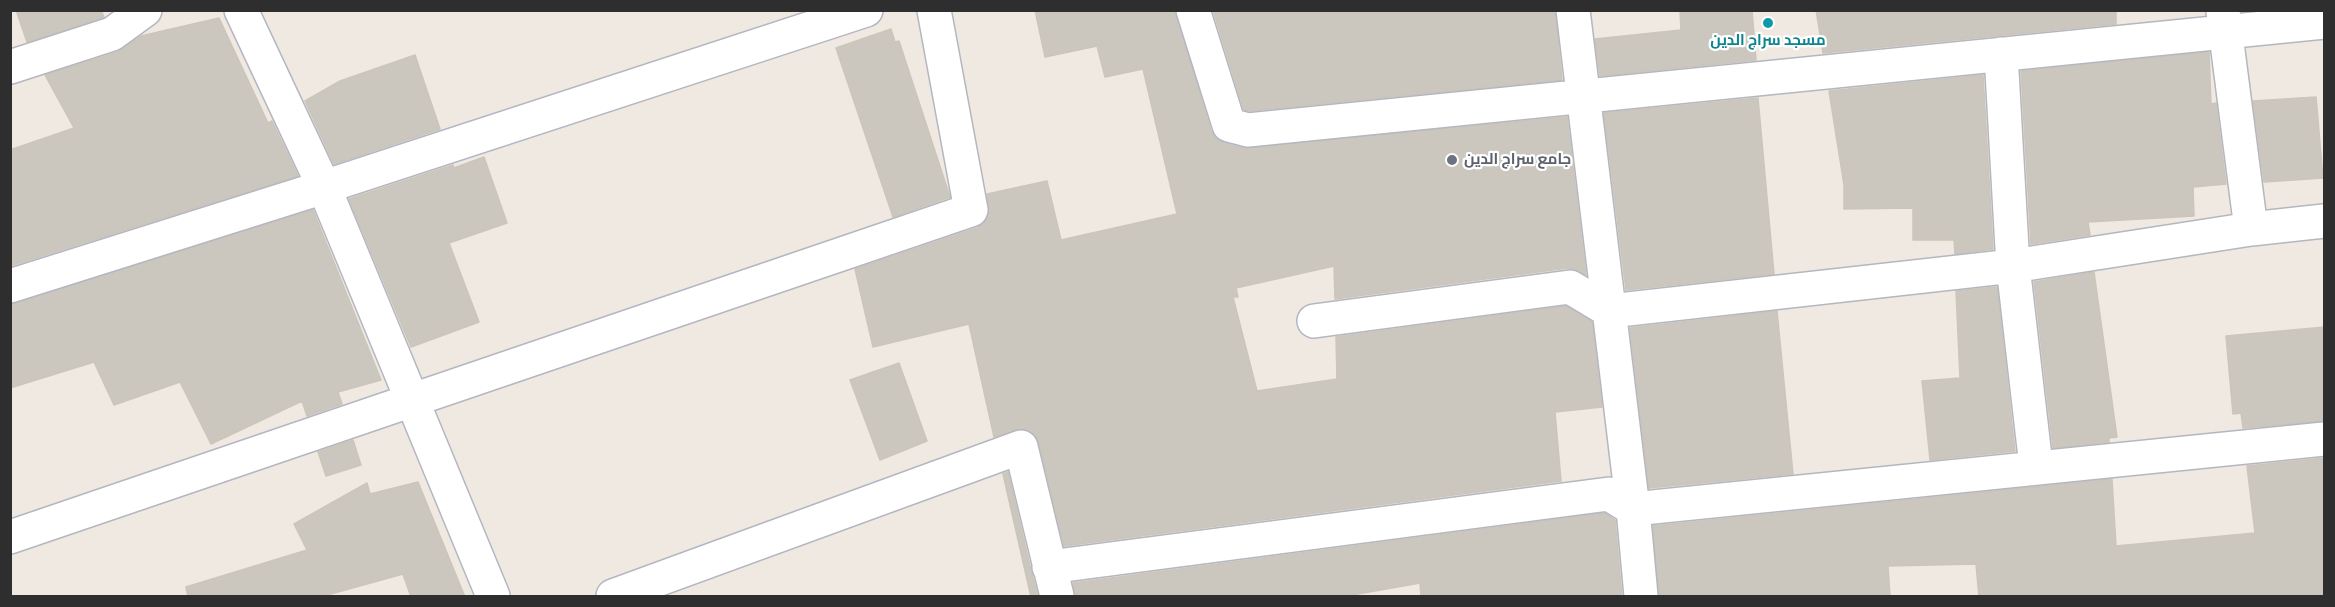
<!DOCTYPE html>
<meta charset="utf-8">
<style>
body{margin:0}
#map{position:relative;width:2335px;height:607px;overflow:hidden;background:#efe9e1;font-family:Signika,sans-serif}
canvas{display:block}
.frame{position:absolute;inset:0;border:12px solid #2e2e2e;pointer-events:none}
</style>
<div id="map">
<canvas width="2335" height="607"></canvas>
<div class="frame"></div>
</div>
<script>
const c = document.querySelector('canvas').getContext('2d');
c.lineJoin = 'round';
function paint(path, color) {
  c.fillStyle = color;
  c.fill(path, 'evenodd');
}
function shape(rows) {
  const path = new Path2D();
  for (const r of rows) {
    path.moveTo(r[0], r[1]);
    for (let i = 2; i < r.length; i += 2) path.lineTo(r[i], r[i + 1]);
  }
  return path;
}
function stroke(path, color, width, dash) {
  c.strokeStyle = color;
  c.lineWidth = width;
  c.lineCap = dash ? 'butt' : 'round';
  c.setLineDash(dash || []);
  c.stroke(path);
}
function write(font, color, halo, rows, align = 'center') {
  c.font = font + ' Signika,Cairo,sans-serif';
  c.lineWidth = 4.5;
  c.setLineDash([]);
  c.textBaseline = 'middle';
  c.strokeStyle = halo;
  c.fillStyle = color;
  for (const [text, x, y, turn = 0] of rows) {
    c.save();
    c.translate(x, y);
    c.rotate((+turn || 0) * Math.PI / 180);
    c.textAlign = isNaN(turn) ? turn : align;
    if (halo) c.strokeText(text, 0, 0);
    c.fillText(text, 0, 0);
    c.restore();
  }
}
const building = shape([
 [16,10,101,10,104,17,27,42,16,10],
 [1035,10,1175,10,1211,131,1224,143,1243,148,1567,117,1586,275,1568,268,1335,299,1334,266,1236,288,1238,297,1233,297,1257,391,1337,379,1336,337,1566,306,1592,322,1602,407,1555,412,1561,481,1064,546,1039,443,1034,434,1024,429,994,437,969,324,873,347,855,269,977,228,989,216,987,194,1047,181,1061,240,1177,214,1143,69,1105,77,1097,46,1045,57,1035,10],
 [1213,10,1555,10,1562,80,1250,111,1244,110,1213,10],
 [1680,10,1752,10,1756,60,1600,76,1595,39,1681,30,1680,10],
 [1816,10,2116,10,2116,24,1823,53,1816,10],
 [219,18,268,123,272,121,298,176,10,266,10,150,74,128,45,75,118,52,141,36,219,18],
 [891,29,895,42,899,41,950,197,893,217,836,48,891,29],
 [2209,52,2211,104,2216,103,2226,184,2193,187,2194,216,2088,222,2090,235,2031,244,2021,71,2209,52],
 [415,55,440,129,334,164,305,101,340,81,415,55],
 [1983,75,1993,249,1955,254,1954,240,1913,240,1913,208,1844,209,1844,185,1829,91,1983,75],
 [2316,97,2323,178,2264,182,2253,101,2316,97],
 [1758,98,1774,274,1626,290,1604,113,1758,98],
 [484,157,507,223,449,243,479,322,411,347,349,199,453,165,454,168,484,157],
 [313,210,381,380,338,392,342,404,307,416,302,401,211,444,180,382,114,405,94,362,10,388,10,304,313,210],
 [2094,272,2117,437,2109,438,2109,442,2053,448,2034,282,2094,272],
 [1997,287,2015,451,1930,460,1922,381,1960,378,1956,291,1997,287],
 [1777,311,1793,474,1649,488,1630,328,1777,311],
 [2325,327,2325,421,2243,428,2241,413,2233,414,2226,336,2325,327],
 [899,363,927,441,880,460,850,380,899,363],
 [353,440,361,465,326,476,318,452,353,440],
 [2325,458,2325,597,1979,597,1976,564,1888,566,1890,597,1659,597,1653,526,2112,479,2116,546,2255,533,2247,466,2325,458],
 [1008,472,1031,570,1038,597,1031,597,1003,474,1008,472],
 [418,482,465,597,411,597,403,574,320,597,188,597,186,587,307,550,294,524,367,483,370,494,418,482],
 [1605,513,1615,520,1622,597,1421,597,1420,583,1341,597,1075,597,1073,583,1605,513]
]);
const minor = shape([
 [241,10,324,187,493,596],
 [1193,10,1229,125,1248,130,2324,22],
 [1573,10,1633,509,1641,596],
 [2223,12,2251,229,2324,221],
 [2001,54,2013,266,2036,466],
 [10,67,112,34,145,10],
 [10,286,324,187,866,10],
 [1314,321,1570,287,1610,311,2013,266,2251,229],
 [10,537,971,210,934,10],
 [1049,567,1609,494,1633,509,2324,439],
 [613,596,1021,447,1057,596]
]);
const markers = [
 [1768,23,6,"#0f9aa8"],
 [1452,160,6,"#6b7280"]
];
const cultureNames = [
 ["مسجد سراج الدين",1768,41]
];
const worshipNames = [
 ["جامع سراج الدين",1464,160]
];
paint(building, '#cbc7bf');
stroke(building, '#cbc5ba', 1.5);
stroke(minor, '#b4b7c1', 36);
stroke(minor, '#fff', 33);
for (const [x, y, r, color] of markers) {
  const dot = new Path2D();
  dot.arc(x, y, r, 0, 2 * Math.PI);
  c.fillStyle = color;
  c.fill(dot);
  stroke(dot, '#fff', 2);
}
write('bold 15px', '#0d838f', '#fff', cultureNames);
write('bold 15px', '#5b616d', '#fff', worshipNames, 'left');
</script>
